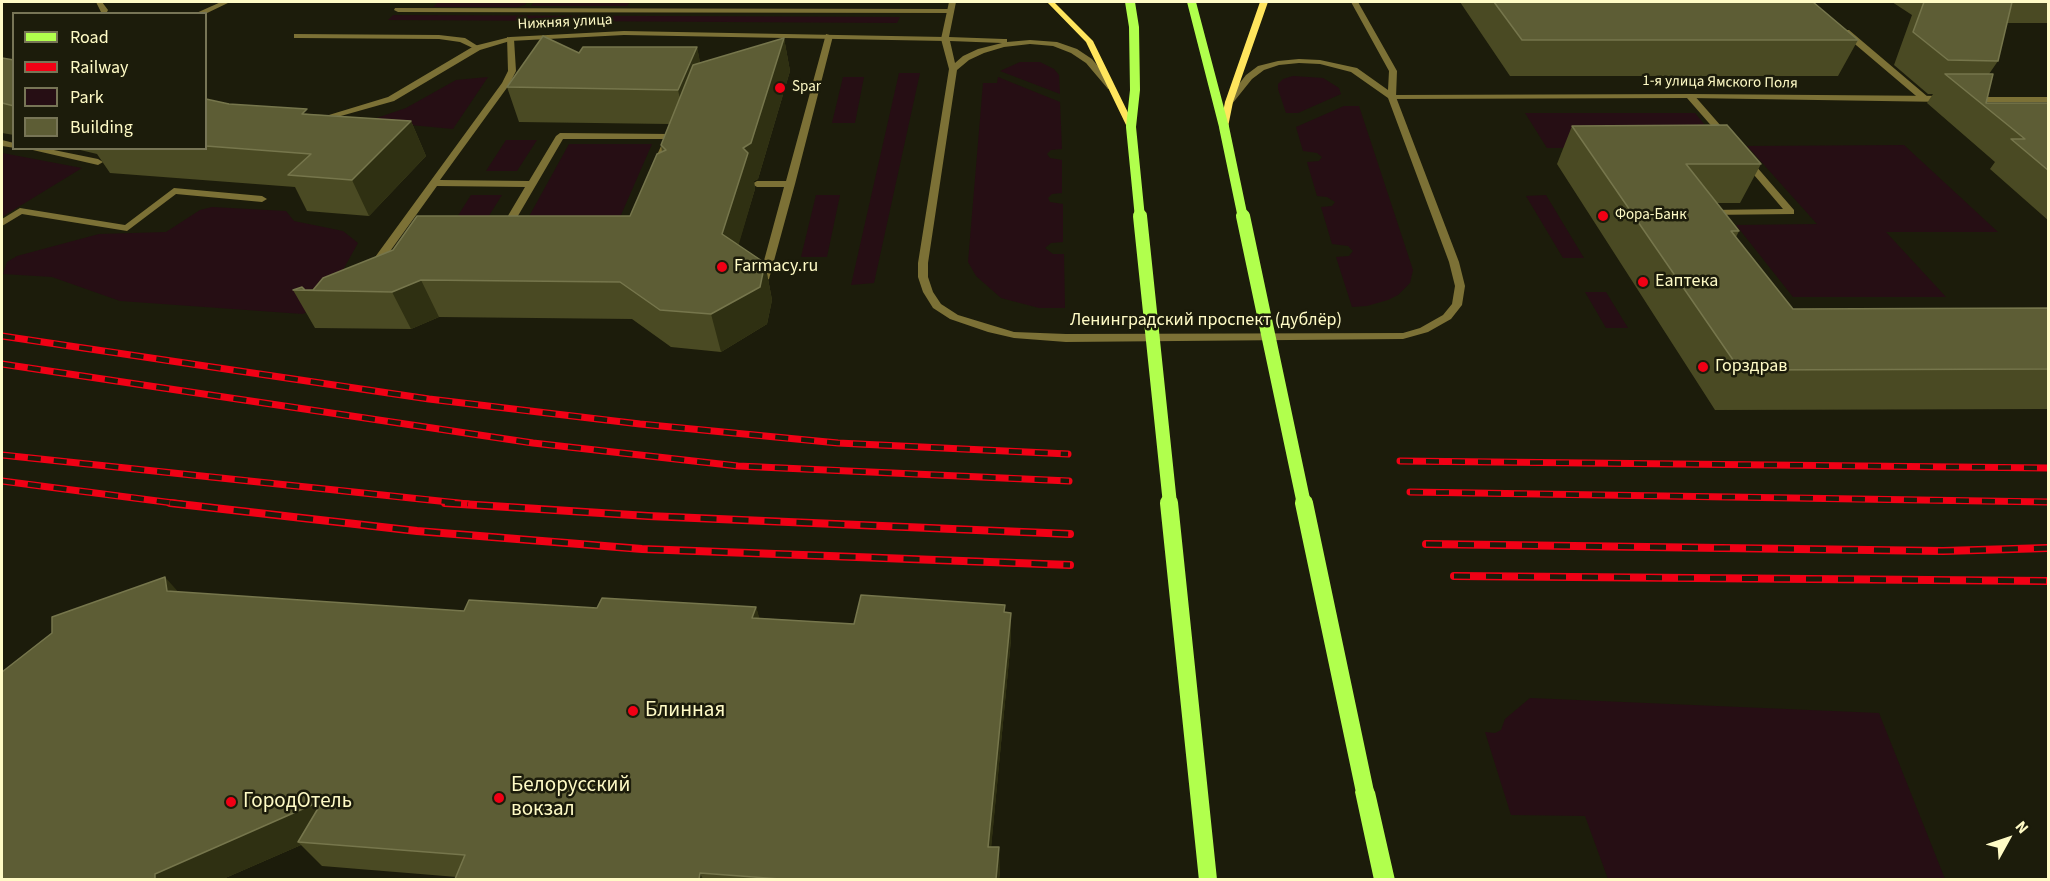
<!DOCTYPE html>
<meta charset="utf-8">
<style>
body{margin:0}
#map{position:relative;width:2050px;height:881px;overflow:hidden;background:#1c1c0b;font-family:"Source Sans 3",sans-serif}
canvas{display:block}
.frame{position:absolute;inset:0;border:3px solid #fffbc6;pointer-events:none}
.legend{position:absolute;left:12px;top:12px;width:195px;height:138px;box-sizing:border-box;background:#1c1c0b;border:2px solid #777556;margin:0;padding:8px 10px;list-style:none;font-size:18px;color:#fffbc6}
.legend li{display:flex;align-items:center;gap:12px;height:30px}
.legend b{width:30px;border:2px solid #777556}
.north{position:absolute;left:1978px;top:809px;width:60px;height:60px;-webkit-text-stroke:4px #1c1c0b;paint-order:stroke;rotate:50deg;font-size:16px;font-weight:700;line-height:24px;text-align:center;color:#fffbc6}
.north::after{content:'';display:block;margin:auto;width:21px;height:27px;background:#fffbc6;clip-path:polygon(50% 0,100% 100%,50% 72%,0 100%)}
</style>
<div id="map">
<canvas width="2050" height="881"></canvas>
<div class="frame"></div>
<ul class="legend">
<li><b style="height:8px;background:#b1ff4d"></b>Road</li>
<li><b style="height:8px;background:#f10015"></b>Railway</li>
<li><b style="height:16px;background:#260e14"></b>Park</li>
<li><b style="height:16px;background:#5d5d35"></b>Building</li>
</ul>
<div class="north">N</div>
</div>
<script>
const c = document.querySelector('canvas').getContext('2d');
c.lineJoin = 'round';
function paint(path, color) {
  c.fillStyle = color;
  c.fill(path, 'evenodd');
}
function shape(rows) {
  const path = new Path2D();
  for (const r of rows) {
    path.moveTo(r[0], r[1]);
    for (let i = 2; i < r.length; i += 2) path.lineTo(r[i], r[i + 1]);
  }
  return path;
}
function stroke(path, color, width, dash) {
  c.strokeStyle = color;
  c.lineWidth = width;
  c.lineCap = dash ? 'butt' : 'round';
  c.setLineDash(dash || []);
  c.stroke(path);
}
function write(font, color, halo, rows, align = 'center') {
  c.font = font + ' "Source Sans 3",sans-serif';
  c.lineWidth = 5;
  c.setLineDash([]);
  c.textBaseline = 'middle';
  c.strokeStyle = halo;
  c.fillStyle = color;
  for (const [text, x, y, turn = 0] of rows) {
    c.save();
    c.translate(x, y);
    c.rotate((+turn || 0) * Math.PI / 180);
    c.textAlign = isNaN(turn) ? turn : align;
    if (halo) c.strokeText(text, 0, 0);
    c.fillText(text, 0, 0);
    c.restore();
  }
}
const green = shape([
 [527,2,525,5,517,7,433,7,437,3],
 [534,2,630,2,627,6,531,6],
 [393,15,900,17,897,23,388,20],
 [1020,62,1040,62,1054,69,1059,75,1060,94,1000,71],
 [899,73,920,73,874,283,851,285],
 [1293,76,1323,78,1339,88,1341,94,1298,113,1286,113,1278,89,1278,84,1283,79],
 [488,77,453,129,368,121,406,108,456,80],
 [843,77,864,77,855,123,832,123],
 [998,77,1060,102,1062,149,1051,150,1047,154,1050,158,1062,160,1062,193,1052,194,1048,198,1050,202,1063,204,1063,242,1051,243,1045,248,1053,254,1064,254,1065,308,1039,308,1001,298,976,276,968,262,983,83,997,83],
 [1344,106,1359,106,1413,270,1410,283,1398,295,1388,300,1367,306,1352,307,1336,257,1349,256,1353,251,1348,246,1332,244,1321,207,1332,206,1335,202,1327,197,1317,196,1307,162,1319,161,1322,157,1317,153,1303,151,1296,127],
 [1525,113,1695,113,1720,143,1715,148,1547,148],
 [506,140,537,140,517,171,486,171],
 [569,144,652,144,614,231,521,231],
 [1904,145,1998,232,1886,232,1946,297,1793,297,1736,225,1817,224,1747,146],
 [2,153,29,158,82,168,2,217],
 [471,195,502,195,480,230,449,230],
 [816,195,840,195,827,257,801,257],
 [1546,195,1584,258,1563,258,1526,196],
 [212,207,286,211,294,221,343,231,358,243,325,302,303,314,120,301,52,277,3,274,7,262,17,256,99,234,166,232,200,210],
 [1585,292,1606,292,1628,328,1606,328],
 [1530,698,1879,713,1945,879,1608,879,1585,816,1511,815,1485,732,1495,733,1501,730,1505,719]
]);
const service = shape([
 [96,2,102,2,108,10,107,12,101,12,96,2],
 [221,2,230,2,205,14,194,14,221,2],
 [395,8,950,9,954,11,950,13,398,12,394,10,395,8],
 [1843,30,1849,30,1928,97,1928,101,1922,101,1843,34,1843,30],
 [294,34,439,35,465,38,481,48,477,50,460,42,439,39,297,38,294,38,294,34],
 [826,34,833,36,795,184,769,279,764,282,760,281,759,279,784,187,757,187,752,184,757,181,786,181,826,34],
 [507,37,514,39,516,71,509,85,440,180,529,181,556,136,560,133,672,134,673,136,630,241,625,244,495,243,493,241,525,187,437,186,378,268,370,268,370,264,502,83,508,71,507,37],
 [563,139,664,139,621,238,505,238,563,139],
 [1687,94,1693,94,1728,134,1728,138,1722,138,1687,98,1687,94],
 [2,140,14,143,15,148,2,146,2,140],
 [24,148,44,148,98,159,103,162,98,165,24,148],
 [1746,157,1749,158,1794,210,1794,214,1707,215,1707,211,1710,210,1783,209,1743,162,1742,160,1746,157],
 [174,188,262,196,267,199,262,202,176,194,127,231,22,214,2,226,2,219,20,208,125,225,174,188]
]);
const minor = shape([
 [624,31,945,37,949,39,945,41,624,35,510,41,480,50,394,101,323,121,319,118,388,97,474,46,510,37,624,31],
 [1690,94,1945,96,1949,99,1945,102,1690,98,1392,99,1388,97,1392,95,1690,94],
 [1972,97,2048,97,2048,102,1969,102,1968,100,1972,97]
]);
const tertiary = shape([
 [949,2,956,2,949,37,1004,39,1007,39,1007,42,1030,40,1057,42,1077,49,1092,59,1115,87,1108,89,1086,63,1071,53,1053,46,1030,44,1004,47,984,53,969,60,957,70,928,263,928,277,933,292,941,304,958,315,1014,332,1066,334,1403,333,1420,328,1443,315,1452,304,1455,286,1449,262,1388,98,1351,72,1320,64,1299,63,1279,65,1264,70,1252,79,1232,104,1225,102,1246,75,1258,66,1278,61,1299,59,1320,60,1357,68,1388,90,1389,71,1351,2,1358,2,1397,71,1396,97,1459,262,1465,286,1462,305,1451,319,1428,332,1403,339,1066,342,1014,338,988,332,950,319,933,308,923,292,918,277,918,263,949,69,941,39,949,2],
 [950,41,1002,43,978,49,963,56,955,63,950,41]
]);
const secondary = shape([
 [1047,2,1054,2,1093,41,1135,127,1134,129,1127,127,1086,42,1047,2],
 [1260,2,1268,2,1233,102,1228,127,1221,129,1220,127,1225,102,1260,2]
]);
const primary = shape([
 [1125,2,1135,2,1139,27,1140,90,1136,127,1131,130,1126,127,1130,90,1129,27,1125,2],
 [1187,2,1196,2,1229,127,1228,129,1224,130,1219,127,1187,2],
 [1365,783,1372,786,1375,792,1395,880,1374,880,1355,792,1358,786,1365,783]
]);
const railFar1 = shape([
 [2,336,429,399,640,424,838,443,1068,454],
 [2,364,533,443,738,466,1069,481],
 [2,455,468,504],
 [1400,461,2048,468],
 [2,481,181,504],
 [1410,492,2048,502]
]);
const rail = shape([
 [170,503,417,531,642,549,1070,565],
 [445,503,648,516,1070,534],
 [1426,544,1943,551,2048,548],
 [1454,576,2048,581]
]);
const primaryBridgeFar2 = shape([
 [1131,127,1140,218],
 [1224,127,1243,218]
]);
const primaryBridgeFar1 = shape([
 [1140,216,1170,504],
 [1243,216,1304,504]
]);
const primaryBridge = shape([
 [1169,503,1208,880],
 [1304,503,1365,792]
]);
const wall = shape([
 [1460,2,1813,2,1858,40,1838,76,1510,76],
 [1892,2,2049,2,2049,23,2007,23,1998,61,1989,74,1986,103,2049,103,2049,221,1990,169,1995,162,1927,103,1933,94,1928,94,1894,65,1912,15],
 [784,38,790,71,758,179,754,181,755,189,738,245,765,263,772,300,767,324,721,352,671,347,632,319,439,317,411,329,315,328,293,290,313,290,630,216,662,152,661,145,669,124,519,122,507,87,579,53,697,47,700,63],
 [2,58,14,60,14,135,2,133],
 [206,99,229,104,310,114,411,121,426,156,369,216,307,211,295,187,110,173,97,154,72,148,206,148],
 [1572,126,1761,164,1740,203,1717,203,1739,231,1736,237,1793,309,2049,308,2049,409,1715,410,1557,164],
 [178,592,464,611,597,608,756,607,759,618,854,624,1005,612,1011,613,1011,639,991,847,1000,871,999,879,455,879,457,877,322,866,301,845,223,879]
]);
const shadedWall = shape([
 [784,38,790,71,758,179,754,181,755,189,731,271,722,234,743,148],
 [697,47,704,81,686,124,678,90],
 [411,121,426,156,369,216,352,180],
 [765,263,772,300,767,324,721,352,711,314],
 [421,280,439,317,411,329,392,292],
 [165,577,189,604,167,591],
 [756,607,764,633,752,618],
 [1011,613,1011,639,989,870,988,847],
 [323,800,298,842,301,845,223,879,155,879,155,874],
 [999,847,1000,871,999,879,996,879],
 [700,873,703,879,699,879]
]);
const building = shape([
 [1494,2,1813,2,1858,40,1522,40,1494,2],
 [1924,2,2012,2,1998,61,1948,60,1913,32,1924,2],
 [543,36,579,53,583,47,697,47,678,90,507,87,543,36],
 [784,38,751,143,743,148,748,153,722,234,765,263,760,287,711,314,660,310,620,282,421,280,392,292,293,290,302,287,305,290,313,290,323,278,393,250,417,216,630,216,657,154,666,150,661,145,693,65,784,38],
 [2,58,14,60,14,106,2,103,2,58],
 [1945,74,1993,74,1986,103,2049,103,2049,171,2011,139,2025,139,1945,74],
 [206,99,229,104,307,109,302,114,411,121,352,180,288,175,311,154,206,146,206,99],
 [1727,125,1761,164,1686,164,1739,231,1731,231,1793,309,2049,308,2049,369,1740,370,1572,126,1727,125],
 [165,577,167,591,464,611,469,600,597,608,602,598,756,607,752,618,854,624,861,595,1005,605,1004,612,1011,613,988,847,999,847,996,879,780,879,700,873,699,879,455,879,465,855,298,842,323,800,155,874,155,879,2,879,2,672,52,633,52,617,165,577]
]);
const markers = [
 [780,88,6,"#f10015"],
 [1603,216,6,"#f10015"],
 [722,267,6,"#f10015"],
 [1643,282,6,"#f10015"],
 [1703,367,6,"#f10015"],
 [633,711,6,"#f10015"],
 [499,798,6,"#f10015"],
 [231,802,6,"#f10015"]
];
const farStreetnames = [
 ["Нижняя улица",565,23,-3],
 ["1-я улица Ямского Поля",1720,83,1]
];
const farPoinames = [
 ["Spar",792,88],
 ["Фора-Банк",1615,216]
];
const poiNames = [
 ["Farmacy.ru",734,267],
 ["Еаптека",1655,282],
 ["Горздрав",1715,367]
];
const streetNames = [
 ["Ленинградский проспект (дублёр)",1206,321]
];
const nearPoinames = [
 ["Блинная",645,711],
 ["Белорусский",511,786],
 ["вокзал",511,810],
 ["ГородОтель",243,802]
];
paint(green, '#260e14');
paint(service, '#7c7136');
paint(minor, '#7c7136');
paint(tertiary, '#7c7136');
paint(secondary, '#ffe55d');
paint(primary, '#b1ff4d');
stroke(railFar1, '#f10015', 7);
stroke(rail, '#f10015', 8);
stroke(railFar1, '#1c1c0b', 4.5, [13]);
stroke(rail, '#1c1c0b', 5, [16]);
stroke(primaryBridgeFar2, '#b1ff4d', 10);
stroke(primaryBridgeFar1, '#b1ff4d', 14);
stroke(primaryBridge, '#b1ff4d', 18);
paint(wall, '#4a4a23');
paint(shadedWall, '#2f3012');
paint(building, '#5d5d35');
stroke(building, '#76764c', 1.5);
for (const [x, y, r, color] of markers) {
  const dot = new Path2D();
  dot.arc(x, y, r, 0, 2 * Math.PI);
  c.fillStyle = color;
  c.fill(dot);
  stroke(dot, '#1c1c0b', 2);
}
write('15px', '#fffbc6', '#1c1c0b', farStreetnames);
write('15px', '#fffbc6', '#1c1c0b', farPoinames, 'left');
write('18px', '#fffbc6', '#1c1c0b', poiNames, 'left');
write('18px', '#fffbc6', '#1c1c0b', streetNames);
write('21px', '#fffbc6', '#1c1c0b', nearPoinames, 'left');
</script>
